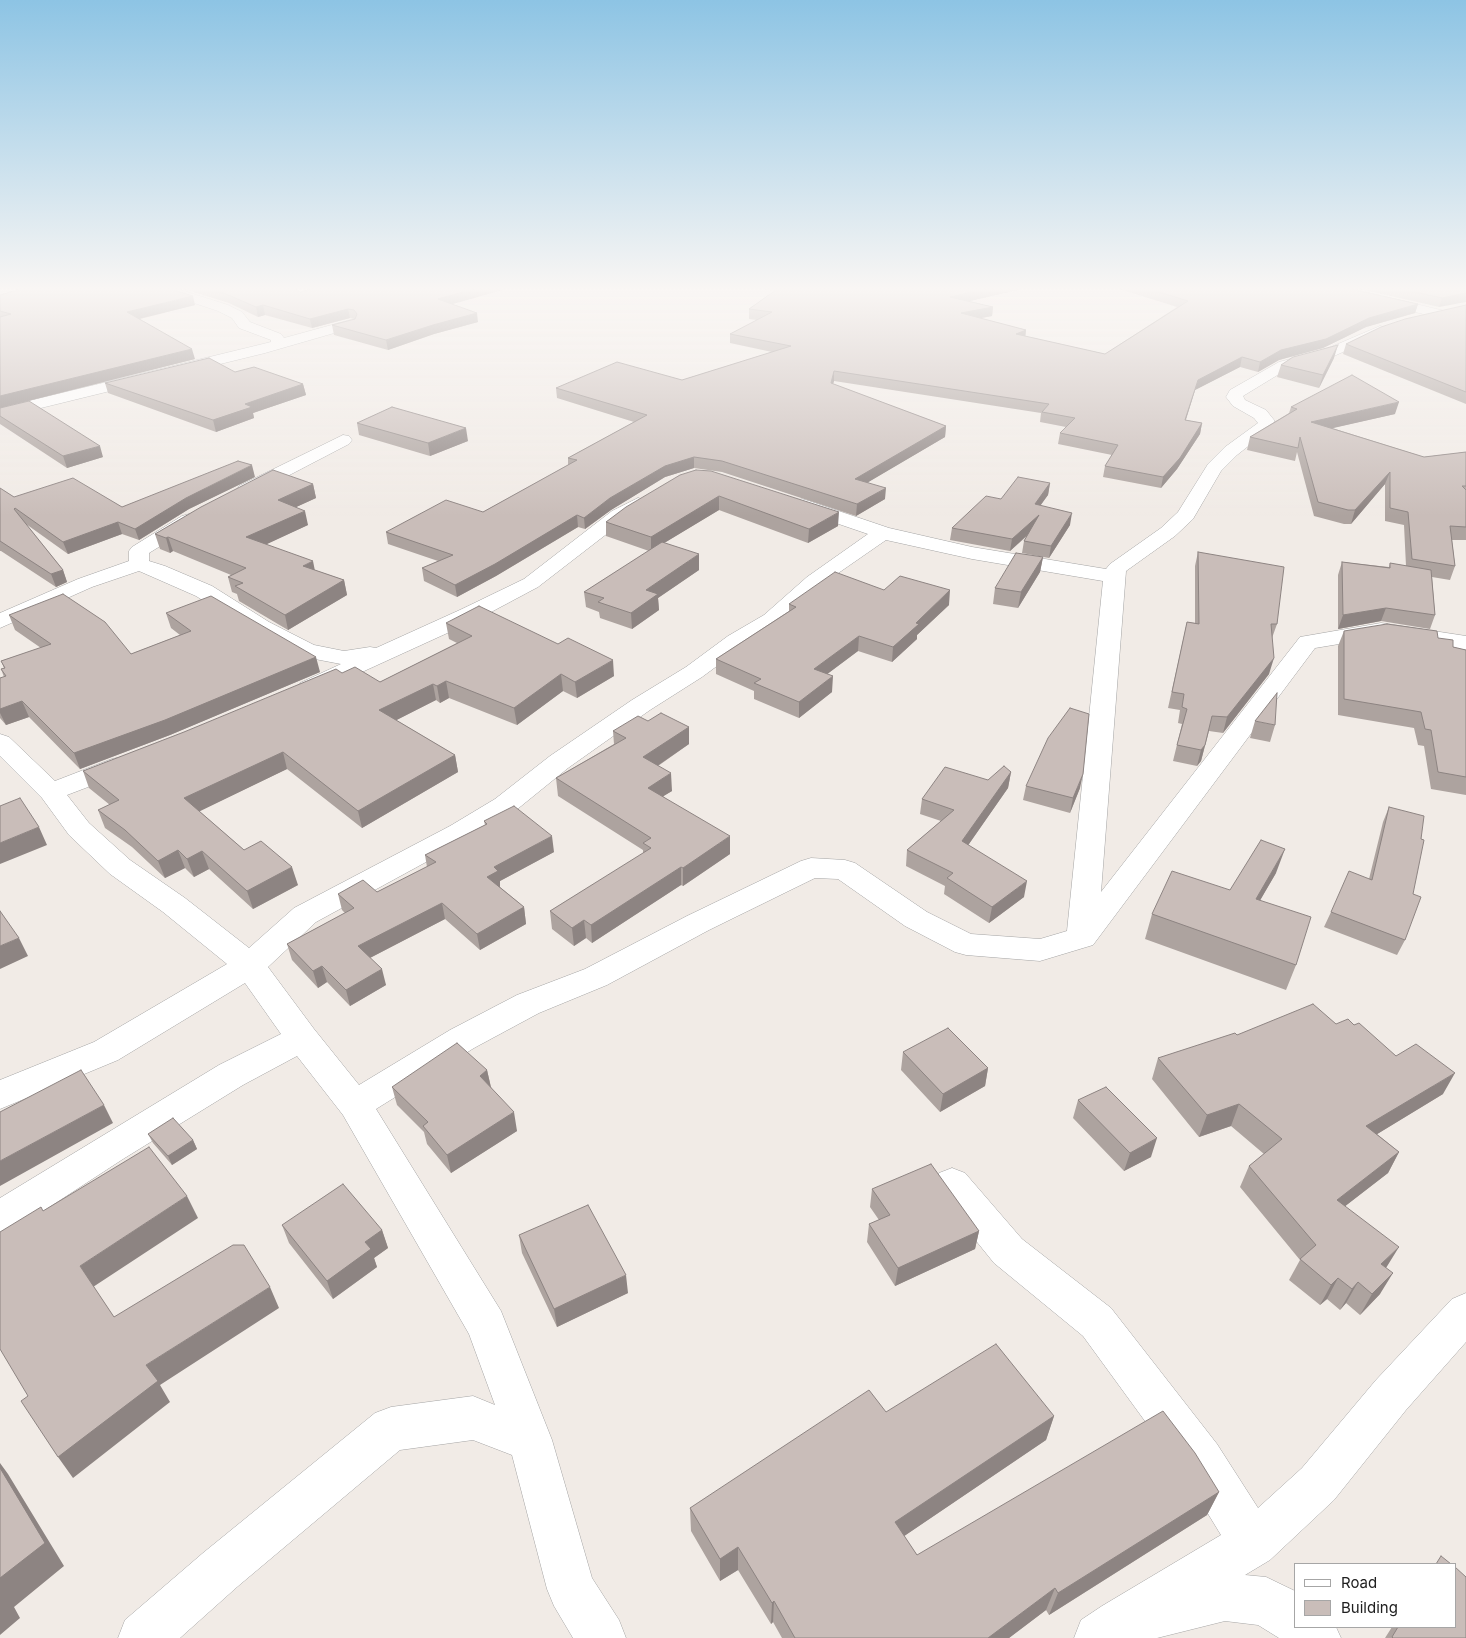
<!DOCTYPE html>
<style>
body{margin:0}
#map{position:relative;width:1466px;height:1638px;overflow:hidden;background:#f1ebe6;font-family:Inter,sans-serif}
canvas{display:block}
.legend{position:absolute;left:1294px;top:1563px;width:162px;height:65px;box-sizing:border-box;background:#fff;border:1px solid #a6a6a6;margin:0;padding:6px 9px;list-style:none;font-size:15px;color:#202020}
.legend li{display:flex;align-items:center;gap:10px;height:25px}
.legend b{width:25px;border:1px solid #a6a6a6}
</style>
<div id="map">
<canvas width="1466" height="1638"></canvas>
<ul class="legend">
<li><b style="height:6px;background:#fff"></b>Road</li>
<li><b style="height:14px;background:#c9bdb9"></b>Building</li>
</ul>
</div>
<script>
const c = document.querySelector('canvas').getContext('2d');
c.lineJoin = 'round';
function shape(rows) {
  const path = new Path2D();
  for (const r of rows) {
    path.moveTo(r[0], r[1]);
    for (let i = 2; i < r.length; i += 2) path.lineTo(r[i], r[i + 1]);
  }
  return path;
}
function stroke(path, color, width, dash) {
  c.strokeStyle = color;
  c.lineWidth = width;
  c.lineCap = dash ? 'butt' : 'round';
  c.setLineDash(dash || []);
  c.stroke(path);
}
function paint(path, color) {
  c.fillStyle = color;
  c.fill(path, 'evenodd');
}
const minor = shape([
 [153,287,172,287,228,305,242,312,250,322,281,334,284,338,350,320,355,321,357,324,355,327,265,353,0,418,0,408,271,342,271,340,239,328,232,318,218,311,155,290,153,287],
 [1322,287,1344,287,1445,311,1447,314,1440,318,1324,290,1322,287],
 [1380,326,1385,327,1387,330,1385,333,1334,356,1289,368,1243,396,1245,400,1266,410,1274,420,1275,425,1237,455,1221,471,1193,519,1175,536,1126,571,1101,892,1300,637,1381,623,1466,636,1466,650,1381,637,1315,648,1093,945,1040,961,966,955,955,952,905,926,838,879,815,878,709,930,607,985,539,1013,474,1048,376,1109,501,1311,552,1440,592,1578,619,1620,626,1638,573,1638,554,1606,547,1589,512,1455,473,1440,400,1450,237,1587,180,1638,118,1638,125,1620,203,1553,375,1413,391,1407,473,1396,495,1405,469,1334,343,1115,297,1056,243,1085,123,1159,14,1230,0,1235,0,1198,219,1065,281,1034,245,983,118,1060,0,1109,0,1080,94,1042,227,964,163,912,110,874,69,835,42,798,0,756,0,734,9,737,55,781,112,759,121,757,130,759,134,765,130,771,67,795,89,823,130,860,185,898,249,948,294,908,450,826,495,799,550,756,632,700,686,667,728,636,764,615,807,577,868,534,795,509,792,505,795,501,802,499,809,501,889,528,972,547,1106,569,1110,564,1161,528,1178,512,1208,464,1225,447,1258,423,1254,418,1233,406,1226,397,1230,390,1279,362,1324,350,1380,326],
 [886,540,972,559,1103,581,1067,931,1040,939,971,934,927,912,855,863,845,860,811,858,801,861,687,916,585,969,517,995,450,1030,359,1085,314,1029,268,967,316,922,470,838,515,811,568,768,650,710,702,677,744,646,780,625,821,585,886,540],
 [343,435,349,436,352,440,349,444,253,494,246,496,239,494,237,490,239,486,343,435],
 [638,498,645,500,648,504,645,508,626,519,538,587,478,619,316,693,308,695,300,693,296,688,300,683,341,664,299,656,253,632,196,596,139,571,92,587,0,628,0,613,78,579,129,561,129,551,132,547,182,516,189,514,196,516,199,520,196,524,149,553,149,561,165,566,212,586,269,622,314,645,344,651,370,647,376,648,462,609,524,579,612,511,638,498],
 [952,1168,965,1173,1022,1239,1111,1308,1217,1444,1258,1508,1302,1468,1376,1380,1452,1299,1466,1293,1466,1342,1406,1410,1334,1500,1270,1560,1245,1575,1266,1577,1295,1591,1295,1627,1336,1627,1341,1638,1279,1638,1258,1625,1225,1621,1157,1638,1074,1638,1081,1620,1102,1606,1221,1535,1185,1476,1083,1336,994,1263,939,1195,933,1184,939,1173,952,1168]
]);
const wall = shape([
 [177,287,288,287,301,292,452,304,478,322,434,334,388,350,334,335,332,325,354,319,350,318,312,328,265,315,258,317,229,303],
 [753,287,1030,287,969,301,993,307,992,316,981,318,1026,330,1025,336,1105,354,1177,307,1113,287,1342,287,1418,304,1415,313,1366,327,1323,348,1279,360,1258,372,1240,367,1195,390,1186,420,1202,423,1200,434,1177,469,1161,488,1103,477,1105,466,1112,455,1058,444,1060,433,1066,427,1040,422,1041,413,834,381,833,384,946,426,945,437,868,482,885,499,856,516,722,472,694,468,665,477,611,510,585,529,578,527,496,576,457,597,424,581,422,568,438,561,388,544,386,532,483,512,568,465,568,458,634,422,557,398,556,388,682,380,772,352,730,343,730,334,757,320,749,319,749,309,775,291],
 [1351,287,1466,287,1439,307],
 [0,295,195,305,140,319,195,359,0,408],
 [1466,305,1466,404,1343,354,1346,344],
 [1334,358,1319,388,1277,377,1281,365],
 [105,383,303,384,306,395,253,413,254,418,216,432,108,393],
 [1291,407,1395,414,1332,428,1424,457,1466,452,1466,540,1452,540,1455,566,1450,580,1432,577,1435,615,1430,629,1381,621,1338,629,1338,575,1342,562,1389,567,1390,563,1406,566,1404,525,1385,521,1385,484,1351,524,1344,524,1314,516,1297,452,1295,461,1247,450,1250,437,1289,413],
 [0,408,103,457,67,468,0,424],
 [357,423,468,441,430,456,359,435],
 [680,475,838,526,808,543,719,510,664,543,699,570,658,598,659,610,632,629,600,618,599,612,586,607,584,592,649,551,606,536,606,522],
 [255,477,189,509,139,540,122,534,68,554,26,524,63,570,67,582,56,587,1,551,0,551,0,488,14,497,122,507],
 [1050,483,1048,495,1040,505,1070,525,1049,558,1022,553,1024,541,1027,536,1010,551,950,540,952,528,1001,499],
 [313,484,316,498,296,507,308,525,266,544,315,570,344,580,347,595,288,630,239,601,237,594,232,592,228,577,231,575,173,551,170,553,160,549,155,534],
 [1198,552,1277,624,1272,638,1269,674,1223,733,1209,731,1201,761,1197,766,1173,761,1182,724,1178,723,1180,710,1168,708,1187,622,1195,623,1195,566],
 [1043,557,1040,572,1018,608,993,604,995,588],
 [884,590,949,605,917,635,917,639,892,662,858,651,827,674,832,692,799,718,754,699,754,691,716,674,716,659,789,611,789,604],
 [166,613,320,672,170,735,80,769,29,717,6,725,0,718,0,678,4,677,1,669,4,668,1,661,41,648,15,630,9,615,131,654,180,635,171,628],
 [446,623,614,676,577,698,563,691,517,725,449,698,440,703,436,700,396,720,455,755,458,772,362,828,287,769,199,811,244,850,298,885,253,909,209,869,194,877,185,868,165,878,132,847,105,828,98,810,110,805,89,788,83,771,342,673,380,682,457,643,449,639],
 [1344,631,1438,638,1453,647,1466,650,1466,795,1431,789,1424,746,1418,745,1414,728,1338,715,1338,646],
 [648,721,689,727,689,744,658,766,672,791,663,796,730,854,683,886,681,885,592,943,586,938,574,946,552,929,550,911,643,854,643,850,558,796,556,778,614,744,613,731],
 [1255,721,1275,725,1270,742,1250,738],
 [1011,772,1008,788,968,845,1024,897,989,923,944,894,945,886,906,866,907,850,941,821,920,814,922,799,988,780],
 [1026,786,1080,788,1070,813,1023,800],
 [1389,807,1413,894,1405,940,1397,955,1324,927,1331,912,1369,879,1383,822],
 [484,821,554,852,500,881,500,887,524,907,526,924,480,950,445,919,370,958,386,985,350,1006,327,982,318,988,292,960,287,944,345,913,342,910,338,894,377,892,427,867,425,855,485,825],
 [1276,873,1260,900,1296,965,1286,990,1145,939,1152,914,1230,890],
 [1336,1024,1354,1025,1396,1056,1443,1094,1377,1134,1399,1152,1388,1173,1345,1206,1386,1268,1380,1294,1360,1315,1346,1303,1340,1310,1327,1299,1320,1305,1289,1280,1300,1260,1240,1187,1249,1166,1264,1154,1231,1126,1199,1137,1152,1079,1158,1058,1237,1035],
 [903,1052,988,1068,985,1086,940,1112,901,1070],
 [487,1070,491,1087,517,1131,451,1173,427,1144,424,1132,397,1105,392,1087],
 [1078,1100,1151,1157,1124,1171,1073,1118],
 [148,1134,193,1140,197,1149,172,1165,153,1143],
 [872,1189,979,1231,975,1249,895,1286,867,1242,869,1224,879,1220,870,1207],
 [282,1225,382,1230,388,1248,374,1258,377,1267,333,1299,289,1243],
 [519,1235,628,1293,557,1327,522,1253],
 [886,1412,1054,1416,1046,1440,904,1536,917,1555,1219,1492,1207,1515,1049,1615,1046,1610,1009,1638,782,1638,773,1622,771,1624,738,1570,720,1581,691,1531,690,1508],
 [1392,1627,1455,1627,1466,1638,1385,1638]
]);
const shadedWall = shape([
 [481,287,513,287,439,308,438,299],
 [994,287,1030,287,949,306,950,297],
 [1466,293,1466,302,1439,307,1442,298],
 [193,296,195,305,130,321,127,312],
 [1418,304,1415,313,1366,327,1323,348,1279,360,1258,372,1260,362,1281,350,1369,318],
 [263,305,265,315,258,317,256,307],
 [993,307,992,316,960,322,961,313],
 [348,309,350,318,312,328,310,319],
 [477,313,478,322,434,334,388,350,386,340,433,325],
 [1026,330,1025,340,1016,334],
 [1338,345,1334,358,1319,388,1323,375],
 [192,349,195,359,0,408,0,396],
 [1242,357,1240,367,1195,390,1182,431,1185,420,1198,380],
 [834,371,834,381,830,393,831,383],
 [303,384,306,395,253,413,254,418,216,432,213,420,245,404],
 [1399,402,1395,414,1307,434,1311,422],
 [1202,423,1200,434,1177,469,1161,488,1163,477],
 [946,426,945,437,855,490,855,479],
 [466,428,468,441,430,456,428,443],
 [100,446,103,457,67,468,63,456],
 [694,457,694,468,665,477,611,510,585,529,584,518,610,498,665,466],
 [252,465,255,477,189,509,139,540,135,529,186,498],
 [1390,472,1385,484,1351,524,1355,510],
 [1050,483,1048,495,1033,516,1035,504],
 [313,484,316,498,281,514,278,500],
 [886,488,885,499,856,516,857,504],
 [719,496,719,510,651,551,651,537],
 [305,511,308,525,250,552,246,537],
 [839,512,838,526,808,543,809,529],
 [1072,513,1070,525,1049,558,1051,546],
 [577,515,578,527,496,576,457,597,455,585],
 [1039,515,1037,526,1010,551,1012,539],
 [118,522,122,534,68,554,63,542],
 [168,537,173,551,170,553,166,538],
 [699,554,699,570,658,598,659,610,632,629,631,613,646,590],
 [1043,557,1040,572,1018,608,1021,592],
 [313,561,316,576,303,566],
 [63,570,67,582,56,587,51,574],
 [344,580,347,595,288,630,285,615],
 [950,590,949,605,917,635,917,639,892,662,893,647,916,623],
 [1386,608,1381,621,1338,629,1343,615],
 [859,636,858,651,814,684,814,669],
 [316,657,320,672,170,735,80,769,74,753],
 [1274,658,1269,674,1223,733,1227,717],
 [613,660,614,676,577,698,575,682],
 [561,674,563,691,517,725,514,708],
 [833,676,832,692,799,718,799,702],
 [446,681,449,698,440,703,437,686],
 [433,684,436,700,383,727,379,710],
 [22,701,29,717,6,725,0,713,0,709],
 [689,727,689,744,644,775,643,757],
 [1205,745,1201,761,1197,766,1201,750],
 [283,752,287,769,190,816,184,798],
 [455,755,458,772,362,828,358,811],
 [1011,772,1008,788,960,857,962,841],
 [671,773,672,791,649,805,648,788],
 [1083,774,1080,788,1070,813,1073,798],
 [39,827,47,845,0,864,0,843],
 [552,836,554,852,500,881,500,887,490,893,487,877,494,867],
 [730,836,730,854,683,886,683,868],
 [1285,849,1276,873,1247,923,1256,899],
 [178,850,185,868,165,878,158,861],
 [202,851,209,869,194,877,187,859],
 [292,867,298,885,253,909,247,891],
 [681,867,681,885,592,943,591,925],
 [1027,881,1024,897,989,923,992,907],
 [442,903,445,919,362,962,358,946],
 [524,907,526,924,480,950,477,934],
 [584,920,586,938,574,946,572,928],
 [19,938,28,956,0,969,0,946],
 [322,966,327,982,318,988,313,971],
 [382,969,386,985,350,1006,346,990],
 [988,1068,985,1086,940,1112,943,1094],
 [487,1070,491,1088,480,1076],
 [1455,1073,1443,1094,1356,1147,1366,1126],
 [1239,1104,1231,1126,1199,1137,1207,1115],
 [104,1105,113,1123,0,1186,0,1161],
 [514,1112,517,1131,451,1173,447,1155],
 [1157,1138,1151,1157,1124,1171,1130,1153],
 [193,1140,197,1149,172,1165,168,1156],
 [1399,1152,1388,1173,1326,1221,1337,1200],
 [187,1196,198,1218,93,1287,80,1266],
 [382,1230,388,1248,374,1258,377,1267,333,1299,327,1281,365,1242],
 [979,1231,975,1249,895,1286,898,1268],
 [1399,1247,1386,1268,1381,1264],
 [1393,1273,1380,1294,1360,1315,1372,1294],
 [626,1275,628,1293,557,1327,554,1309],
 [1338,1278,1327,1299,1320,1305,1331,1285],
 [1358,1282,1346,1303,1340,1310,1352,1289],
 [270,1287,279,1308,160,1385,170,1402,73,1478,58,1457,146,1365],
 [1054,1416,1046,1440,891,1545,895,1522],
 [0,1463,8,1474,64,1566,14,1607,20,1618,0,1635],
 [1219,1492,1207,1515,1049,1615,1058,1593],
 [738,1547,738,1570,720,1581,720,1559],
 [1055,1588,1046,1610,1009,1638,988,1638],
 [774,1601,773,1622,771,1624,772,1603]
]);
const building = shape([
 [28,287,164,287,193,296,127,312,192,349,0,396,0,317,11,314,0,311,0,295,28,287],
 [203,287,288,287,301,292,320,287,481,287,438,299,477,313,433,325,386,340,332,325,355,319,357,314,354,310,348,309,310,319,263,305,256,307,226,294,203,287],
 [780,287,994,287,950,297,993,307,961,313,1026,330,1016,334,1105,354,1188,301,1143,287,1342,287,1418,304,1369,318,1326,339,1281,350,1260,362,1242,357,1198,380,1185,420,1202,423,1180,458,1163,477,1105,466,1118,445,1060,433,1075,418,1042,412,1049,404,834,371,831,383,946,426,855,479,886,488,857,504,722,461,694,457,665,466,610,498,584,518,577,515,495,564,455,585,422,568,453,555,386,532,446,500,483,512,577,460,568,458,647,415,556,388,617,362,682,380,791,346,730,334,772,312,749,309,780,287],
 [1392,287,1466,287,1466,293,1442,298,1392,287],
 [1466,305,1466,392,1346,344,1381,327,1405,319,1466,305],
 [1338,345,1323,375,1281,365,1293,357,1338,345],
 [209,358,235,372,254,367,303,384,245,404,252,407,213,420,105,383,209,358],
 [1352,375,1399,402,1311,422,1424,457,1466,452,1466,486,1462,486,1466,490,1466,527,1450,526,1455,566,1412,559,1408,512,1390,508,1390,472,1355,510,1348,510,1318,502,1300,437,1298,448,1250,437,1297,409,1291,407,1352,375],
 [29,401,100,446,63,456,0,416,0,408,29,401],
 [392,407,466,428,428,443,357,423,392,407],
 [238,461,252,465,186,498,135,529,118,522,63,542,15,508,14,509,63,570,51,574,0,541,0,488,14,497,73,478,122,507,238,461],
 [273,470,313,484,278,500,305,511,246,537,313,561,303,566,344,580,285,615,235,586,243,583,228,577,246,568,168,537,166,538,155,534,201,507,273,470],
 [696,470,711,471,839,512,809,529,719,496,651,537,606,522,626,507,680,475,696,470],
 [1018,477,1050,483,1035,504,1072,513,1051,546,1024,541,1039,515,1012,539,952,528,986,496,1001,499,1018,477],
 [662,542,699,554,646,590,658,594,631,613,598,602,604,598,584,592,662,542],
 [1198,552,1284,567,1277,624,1271,624,1274,658,1227,717,1212,716,1205,745,1201,750,1177,745,1187,709,1182,707,1184,694,1172,692,1187,622,1199,624,1198,552],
 [1016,553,1043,557,1021,592,995,588,1016,553],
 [1342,562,1390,568,1390,563,1431,570,1435,615,1386,608,1343,615,1342,562],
 [835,572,884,590,900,576,950,590,916,623,919,624,893,647,859,636,814,669,833,676,799,702,754,683,761,679,716,659,796,607,789,604,835,572],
 [63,594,105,622,131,654,191,631,166,613,211,596,316,657,165,720,74,753,22,701,0,709,0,678,6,676,1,669,5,668,1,661,51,644,9,615,63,594],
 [479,606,558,644,568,638,613,660,575,682,561,674,514,708,446,681,437,686,433,684,379,710,455,755,358,811,283,752,184,798,244,850,261,841,292,867,247,891,202,851,187,859,178,850,158,861,125,830,98,810,119,800,83,771,184,732,336,669,342,673,355,667,380,682,472,636,446,623,479,606],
 [1387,624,1437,631,1438,638,1453,640,1453,647,1466,650,1466,777,1438,772,1431,730,1425,729,1421,712,1344,699,1344,631,1387,624],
 [1277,693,1275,725,1255,721,1277,693],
 [1070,708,1089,714,1083,774,1073,798,1026,786,1048,738,1070,708],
 [661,713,689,727,643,757,671,773,648,788,730,836,683,868,681,867,591,925,584,920,572,928,550,911,651,848,643,843,651,838,556,778,626,738,613,731,638,716,648,721,661,713],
 [1004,766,1011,772,962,841,1027,881,992,907,947,878,953,873,907,850,954,810,922,799,945,767,988,780,1004,766],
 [20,798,39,827,0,843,0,806,20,798],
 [514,806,552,836,494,867,498,871,487,877,524,907,477,934,442,903,358,946,382,969,346,990,322,966,313,971,287,944,354,908,338,894,363,880,377,892,436,862,425,855,487,824,484,821,514,806],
 [1389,807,1424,816,1421,839,1424,840,1413,894,1421,897,1405,940,1331,912,1349,871,1372,880,1389,807],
 [1261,840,1285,849,1256,899,1311,917,1296,965,1152,914,1172,871,1230,890,1261,840],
 [0,911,19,938,0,946,0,911],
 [1313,1004,1336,1024,1348,1019,1354,1025,1359,1023,1396,1056,1416,1044,1455,1073,1366,1126,1399,1152,1337,1200,1399,1247,1381,1264,1393,1273,1372,1294,1358,1282,1352,1289,1338,1278,1331,1285,1300,1259,1316,1245,1249,1166,1282,1139,1239,1104,1207,1115,1158,1058,1235,1033,1237,1035,1313,1004],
 [948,1028,988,1068,943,1094,903,1052,948,1028],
 [457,1043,487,1070,480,1076,514,1112,447,1155,423,1126,428,1122,392,1087,457,1043],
 [81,1070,104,1105,0,1161,0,1112,81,1070],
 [1106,1087,1157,1138,1130,1153,1078,1100,1106,1087],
 [173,1118,193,1140,168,1156,148,1134,173,1118],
 [149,1147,187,1196,80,1266,114,1317,233,1245,244,1245,270,1287,146,1365,158,1381,58,1457,21,1401,28,1396,0,1349,0,1232,41,1207,43,1211,149,1147],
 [931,1164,979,1231,898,1268,869,1224,890,1215,872,1189,931,1164],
 [343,1184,382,1230,365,1242,371,1249,327,1281,282,1225,343,1184],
 [588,1205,626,1275,554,1309,519,1235,588,1205],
 [996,1344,1054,1416,895,1522,917,1555,1163,1411,1195,1453,1219,1492,1058,1593,1055,1588,988,1638,795,1638,774,1601,772,1603,738,1547,720,1559,690,1508,869,1390,886,1412,996,1344],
 [0,1468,45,1543,0,1578,0,1468],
 [1441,1556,1451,1564,1436,1564,1441,1556],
 [1455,1567,1466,1577,1466,1638,1393,1638,1392,1637,1398,1627,1455,1627,1455,1567]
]);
stroke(minor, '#a4a4a4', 1);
paint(minor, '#fff');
paint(wall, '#ada39f');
paint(shadedWall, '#8d8482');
paint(building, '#c9bdb9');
stroke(building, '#8d8482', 1);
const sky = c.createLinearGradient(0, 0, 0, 516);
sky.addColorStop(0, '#8dc4e4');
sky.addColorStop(0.56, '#f9f6f4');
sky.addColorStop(1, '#f9f6f400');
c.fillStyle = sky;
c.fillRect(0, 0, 1466, 516);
</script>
